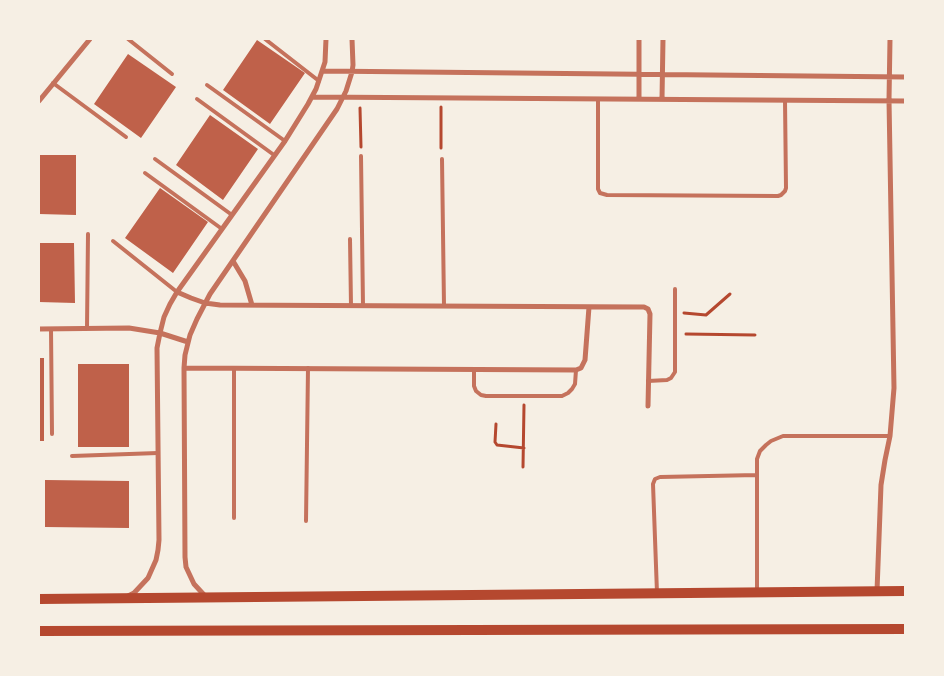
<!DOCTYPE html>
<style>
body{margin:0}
#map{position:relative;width:944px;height:676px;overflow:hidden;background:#f6efe4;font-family:"Work Sans",sans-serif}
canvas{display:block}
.frame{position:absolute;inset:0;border:40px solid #f6efe4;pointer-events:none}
</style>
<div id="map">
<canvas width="944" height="676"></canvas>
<div class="frame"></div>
</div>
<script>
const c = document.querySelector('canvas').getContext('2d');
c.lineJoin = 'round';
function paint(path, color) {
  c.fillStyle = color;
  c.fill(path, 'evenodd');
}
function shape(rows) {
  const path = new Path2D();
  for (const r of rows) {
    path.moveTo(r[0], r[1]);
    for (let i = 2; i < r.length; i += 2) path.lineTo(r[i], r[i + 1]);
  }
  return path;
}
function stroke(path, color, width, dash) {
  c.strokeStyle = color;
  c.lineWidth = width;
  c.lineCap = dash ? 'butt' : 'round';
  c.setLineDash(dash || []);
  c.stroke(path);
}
const building = shape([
 [257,40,305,73,270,124,223,90],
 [128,54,176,87,141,138,94,104],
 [210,115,258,149,223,200,176,165],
 [39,155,76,155,76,215,39,214],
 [160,188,208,222,173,273,125,238],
 [39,243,74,243,75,303,39,302],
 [39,358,44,358,44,441,39,441],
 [78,364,129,364,129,447,78,447],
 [45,480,129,481,129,528,45,527]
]);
const path = shape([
 [441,107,441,148],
 [360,108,361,147],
 [684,313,706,315,730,294],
 [686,334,755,335],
 [496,424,495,442,497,445,524,448],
 [523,467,524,405]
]);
const service = shape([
 [128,39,172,74],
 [265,39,319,81],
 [53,83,126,137],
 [207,85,285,141],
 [197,99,274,155],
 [598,99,598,189,600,193,607,195,778,196,781,195,785,191,786,188,785,100],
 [361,156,363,306],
 [155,159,232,215],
 [442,159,444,306],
 [145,173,222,229],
 [350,239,351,306],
 [113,241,177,292],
 [87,328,88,234],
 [51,329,52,434],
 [234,368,234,518],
 [474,370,474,386,476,391,481,395,486,396,562,396,568,393,572,389,575,384,576,370],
 [648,381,667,380,671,378,675,372,675,289],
 [72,456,158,453],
 [306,521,308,368],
 [757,592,757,459,760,451,766,445,771,441,783,436,890,436],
 [657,593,653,484,655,479,660,477,757,475]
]);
const minor = shape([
 [322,71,905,77],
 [313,97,905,101],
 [639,99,639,39],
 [662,99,663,39],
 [39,101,90,39],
 [233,261,245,281,252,305],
 [177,292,191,298,205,303,220,305,644,307,648,309,650,314,648,406],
 [39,329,129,328,160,333,188,342],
 [184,368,576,370,581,368,585,360,589,307],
 [877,591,881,485,885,460,890,436,894,388,889,100,890,39],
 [128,596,134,593,148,578,156,560,158,550,159,540,157,348,160,333,164,317,170,304,177,292,285,141,308,104,316,89,325,62,326,39],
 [206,597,194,584,186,567,185,557,184,368,185,355,190,335,197,319,210,294,337,109,346,91,352,72,353,65,352,39]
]);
const secondary = shape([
 [39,599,905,591],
 [39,631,905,629]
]);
paint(building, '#bf614a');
stroke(path, '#b5482f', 3);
stroke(service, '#c5725c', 4);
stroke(minor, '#c5725c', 5);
stroke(secondary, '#b5482f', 10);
</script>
